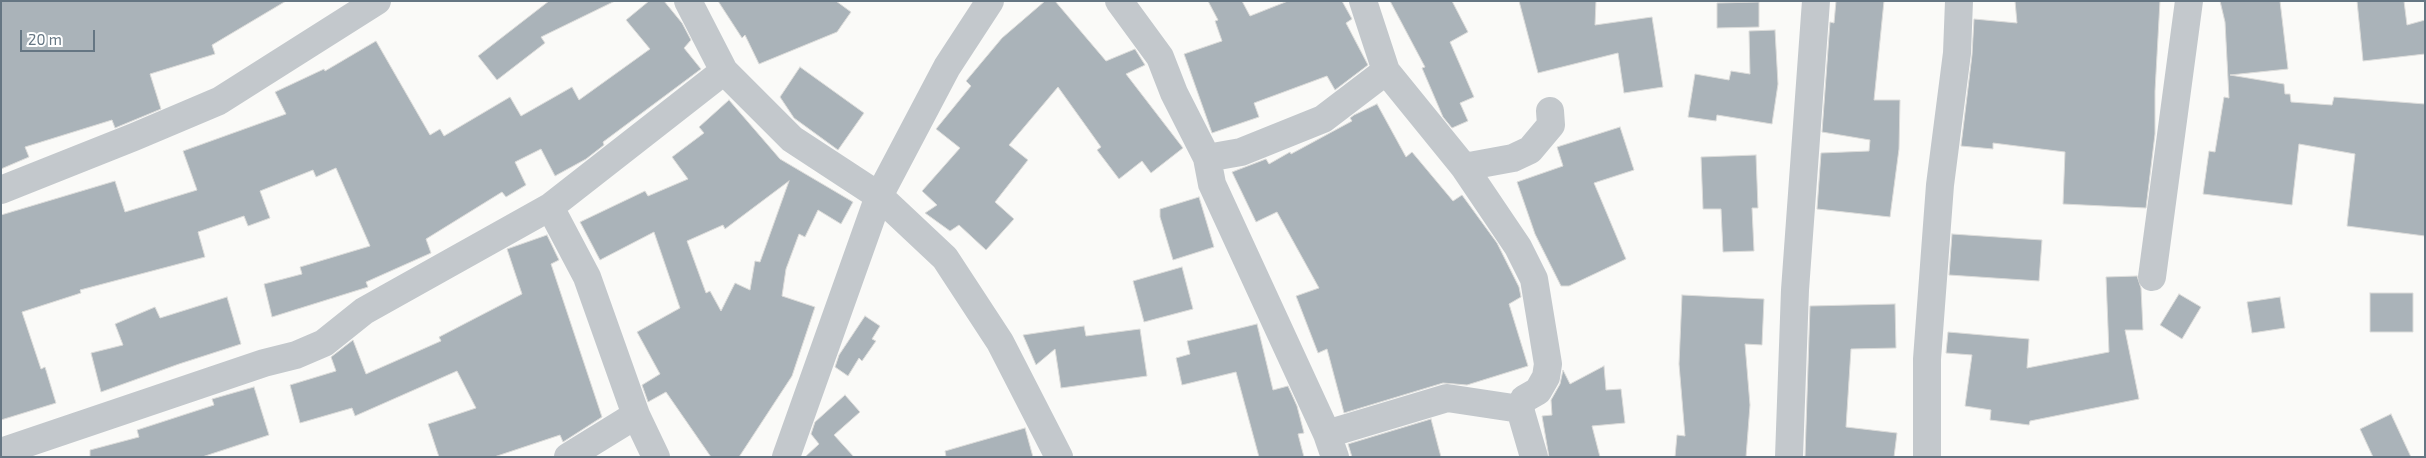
<!DOCTYPE html>
<style>
body{margin:0}
#map{position:relative;width:2426px;height:458px;overflow:hidden;background:#fafaf8;font-family:"Exo 2",sans-serif}
canvas{display:block}
.frame{position:absolute;inset:0;border:2px solid #657683;pointer-events:none}
.scale{position:absolute;left:20px;top:30px;width:75px;height:22px;box-sizing:border-box;border:2px solid #657683;border-top:0;padding-left:6px;font-size:15px;line-height:18px;white-space:nowrap;color:#657683;-webkit-text-stroke:4px #fff;paint-order:stroke}
</style>
<div id="map">
<canvas width="2426" height="458"></canvas>
<div class="frame"></div>
<div class="scale">20 m</div>
</div>
<script>
const c = document.querySelector('canvas').getContext('2d');
c.lineJoin = 'round';
function paint(path, color) {
  c.fillStyle = color;
  c.fill(path, 'evenodd');
}
function shape(rows) {
  const path = new Path2D();
  for (const r of rows) {
    path.moveTo(r[0], r[1]);
    for (let i = 2; i < r.length; i += 2) path.lineTo(r[i], r[i + 1]);
  }
  return path;
}
function stroke(path, color, width, dash) {
  c.strokeStyle = color;
  c.lineWidth = width;
  c.lineCap = dash ? 'butt' : 'round';
  c.setLineDash(dash || []);
  c.stroke(path);
}
const building = shape([
 [1,1,286,1,212,45,215,54,150,74,161,109,115,128,112,120,25,147,29,157,1,169,1,1],
 [549,1,615,1,541,37,545,43,497,80,478,56,549,1],
 [649,1,664,1,682,23,691,40,684,48,701,69,603,142,604,145,586,159,555,176,541,149,515,162,526,185,506,197,502,192,426,239,431,253,366,282,368,287,272,317,264,284,302,274,300,267,370,246,336,168,316,177,313,170,260,191,270,218,248,226,244,216,198,232,205,257,80,290,81,293,22,312,41,369,45,367,56,403,1,420,1,215,115,181,125,212,197,190,183,151,286,114,275,92,324,69,325,71,376,41,430,135,440,129,444,136,510,97,521,116,572,87,579,100,650,49,626,20,649,1],
 [718,1,836,1,851,12,837,32,759,64,745,35,742,38,718,1],
 [1045,1,1055,1,1106,61,1135,49,1145,65,1126,74,1183,148,1151,173,1142,161,1119,179,1097,150,1101,147,1058,87,1009,145,1028,160,995,202,1014,219,986,250,959,225,950,231,925,213,937,205,922,191,960,148,936,129,971,86,966,81,1002,38,1045,1],
 [1208,1,1242,1,1250,16,1288,1,1342,1,1352,19,1346,23,1368,65,1335,90,1327,76,1254,103,1259,117,1212,133,1184,54,1222,41,1215,21,1218,20,1208,1],
 [1390,1,1452,1,1468,32,1450,42,1474,97,1460,103,1468,121,1452,128,1443,117,1422,68,1425,67,1390,1],
 [1519,1,1596,1,1595,25,1652,17,1663,87,1624,93,1618,53,1538,73,1519,1],
 [1836,1,1884,1,1874,100,1900,100,1899,149,1890,217,1817,209,1821,153,1869,151,1870,140,1822,132,1830,22,1834,23,1836,1],
 [2015,1,2160,1,2155,91,2155,134,2146,208,2063,204,2065,152,1993,143,1993,149,1961,146,1972,55,1974,19,2017,23,2015,1],
 [2220,1,2280,1,2288,69,2230,75,2284,84,2285,94,2290,94,2291,102,2332,105,2334,97,2425,104,2425,236,2347,226,2355,154,2299,144,2292,205,2203,194,2209,151,2215,152,2224,97,2229,98,2225,22,2220,1],
 [2357,1,2404,1,2407,25,2425,20,2425,54,2363,61,2357,1],
 [1759,2,1759,27,1717,28,1717,3,1759,2],
 [1775,30,1778,84,1772,124,1717,115,1716,121,1688,117,1695,74,1729,80,1731,71,1750,74,1749,31,1775,30],
 [800,67,864,113,838,150,794,118,780,97,800,67],
 [729,100,780,159,853,202,841,224,818,210,805,237,799,234,786,269,782,296,815,307,792,376,739,457,711,457,666,392,648,402,642,385,660,374,637,332,680,308,654,232,600,260,580,222,645,191,648,196,688,179,672,157,704,133,699,127,729,100],
 [789,181,760,262,755,261,750,290,735,283,721,311,710,291,706,293,687,241,723,225,725,229,789,181],
 [1377,104,1406,157,1412,152,1453,201,1462,195,1497,243,1519,287,1521,297,1509,304,1528,366,1467,385,1443,383,1344,413,1327,349,1318,353,1296,296,1319,288,1277,212,1256,222,1232,172,1266,159,1269,164,1290,152,1291,154,1352,121,1350,118,1354,115,1377,104],
 [1620,127,1634,170,1594,183,1626,259,1569,286,1561,286,1535,234,1517,182,1563,166,1557,147,1620,127],
 [1756,155,1758,208,1752,208,1754,251,1723,252,1721,209,1703,209,1701,157,1756,155],
 [1199,197,1214,247,1173,260,1160,217,1160,209,1199,197],
 [1952,234,2042,240,2039,281,1949,275,1952,234],
 [547,235,559,260,551,264,602,417,563,442,560,435,494,457,439,457,428,424,476,408,457,371,355,416,352,408,300,423,290,385,336,371,331,357,353,340,366,374,441,341,439,337,522,294,507,249,547,235],
 [1182,267,1193,309,1144,322,1133,281,1182,267],
 [2137,276,2141,288,2143,330,2125,330,2139,399,2030,421,2029,425,1990,420,1991,410,1965,406,1972,355,1946,353,1948,332,2029,339,2027,368,2109,352,2106,277,2137,276],
 [2370,293,2413,293,2413,332,2370,332,2370,293],
 [2179,294,2201,307,2182,339,2160,325,2179,294],
 [1682,295,1764,299,1762,345,1745,344,1750,405,1746,457,1675,457,1677,435,1685,436,1679,364,1682,295],
 [227,297,241,344,179,364,101,392,91,353,123,345,115,324,155,307,160,318,227,297],
 [2280,297,2285,328,2252,333,2247,302,2280,297],
 [1895,304,1896,348,1851,349,1846,427,1897,433,1894,457,1805,457,1810,306,1895,304],
 [865,316,880,326,872,339,876,341,862,361,859,358,848,376,835,367,839,355,865,316],
 [1257,324,1273,390,1288,386,1297,406,1304,433,1298,434,1304,457,1259,457,1236,372,1182,385,1176,358,1190,354,1187,341,1257,324],
 [1084,326,1086,336,1140,329,1147,376,1061,388,1055,349,1036,365,1023,335,1084,326],
 [1604,366,1606,390,1621,389,1625,423,1592,426,1600,457,1549,457,1542,416,1552,415,1551,400,1560,384,1563,370,1570,384,1604,366],
 [254,387,269,435,202,457,90,457,90,450,139,437,137,430,214,405,212,399,254,387],
 [845,395,860,412,834,435,854,457,805,457,819,444,811,434,815,422,845,395],
 [2391,414,2411,457,2373,457,2360,429,2391,414],
 [1431,419,1441,457,1352,457,1348,444,1431,419],
 [1025,428,1033,457,946,457,945,451,1025,428]
]);
const minor = shape([
 [688,1,724,71,792,139,879,196,945,258,1000,342,1059,457],
 [1119,1,1160,57,1174,93,1207,158,1212,184,1327,434,1335,457],
 [1363,1,1386,71,1464,167,1518,247,1534,279,1548,364,1546,377,1538,391,1524,399,1520,409,1534,457],
 [1207,158,1241,152,1323,119,1386,71],
 [1464,167,1513,158,1530,150,1551,125,1550,111],
 [1,190,134,137,219,101,377,1],
 [550,207,587,277,636,415,656,457],
 [2152,277,2189,1],
 [1327,434,1447,398,1520,409],
 [1,452,264,363,296,355,324,343,364,311,550,207,724,71],
 [568,457,636,415],
 [786,457,879,196,947,67,990,1],
 [1789,457,1795,290,1816,1],
 [1927,457,1927,359,1940,185,1957,53,1959,1]
]);
paint(building, '#aab3b9');
stroke(building, '#dcdcda', 1);
stroke(minor, '#c3c8cc', 28);
</script>
